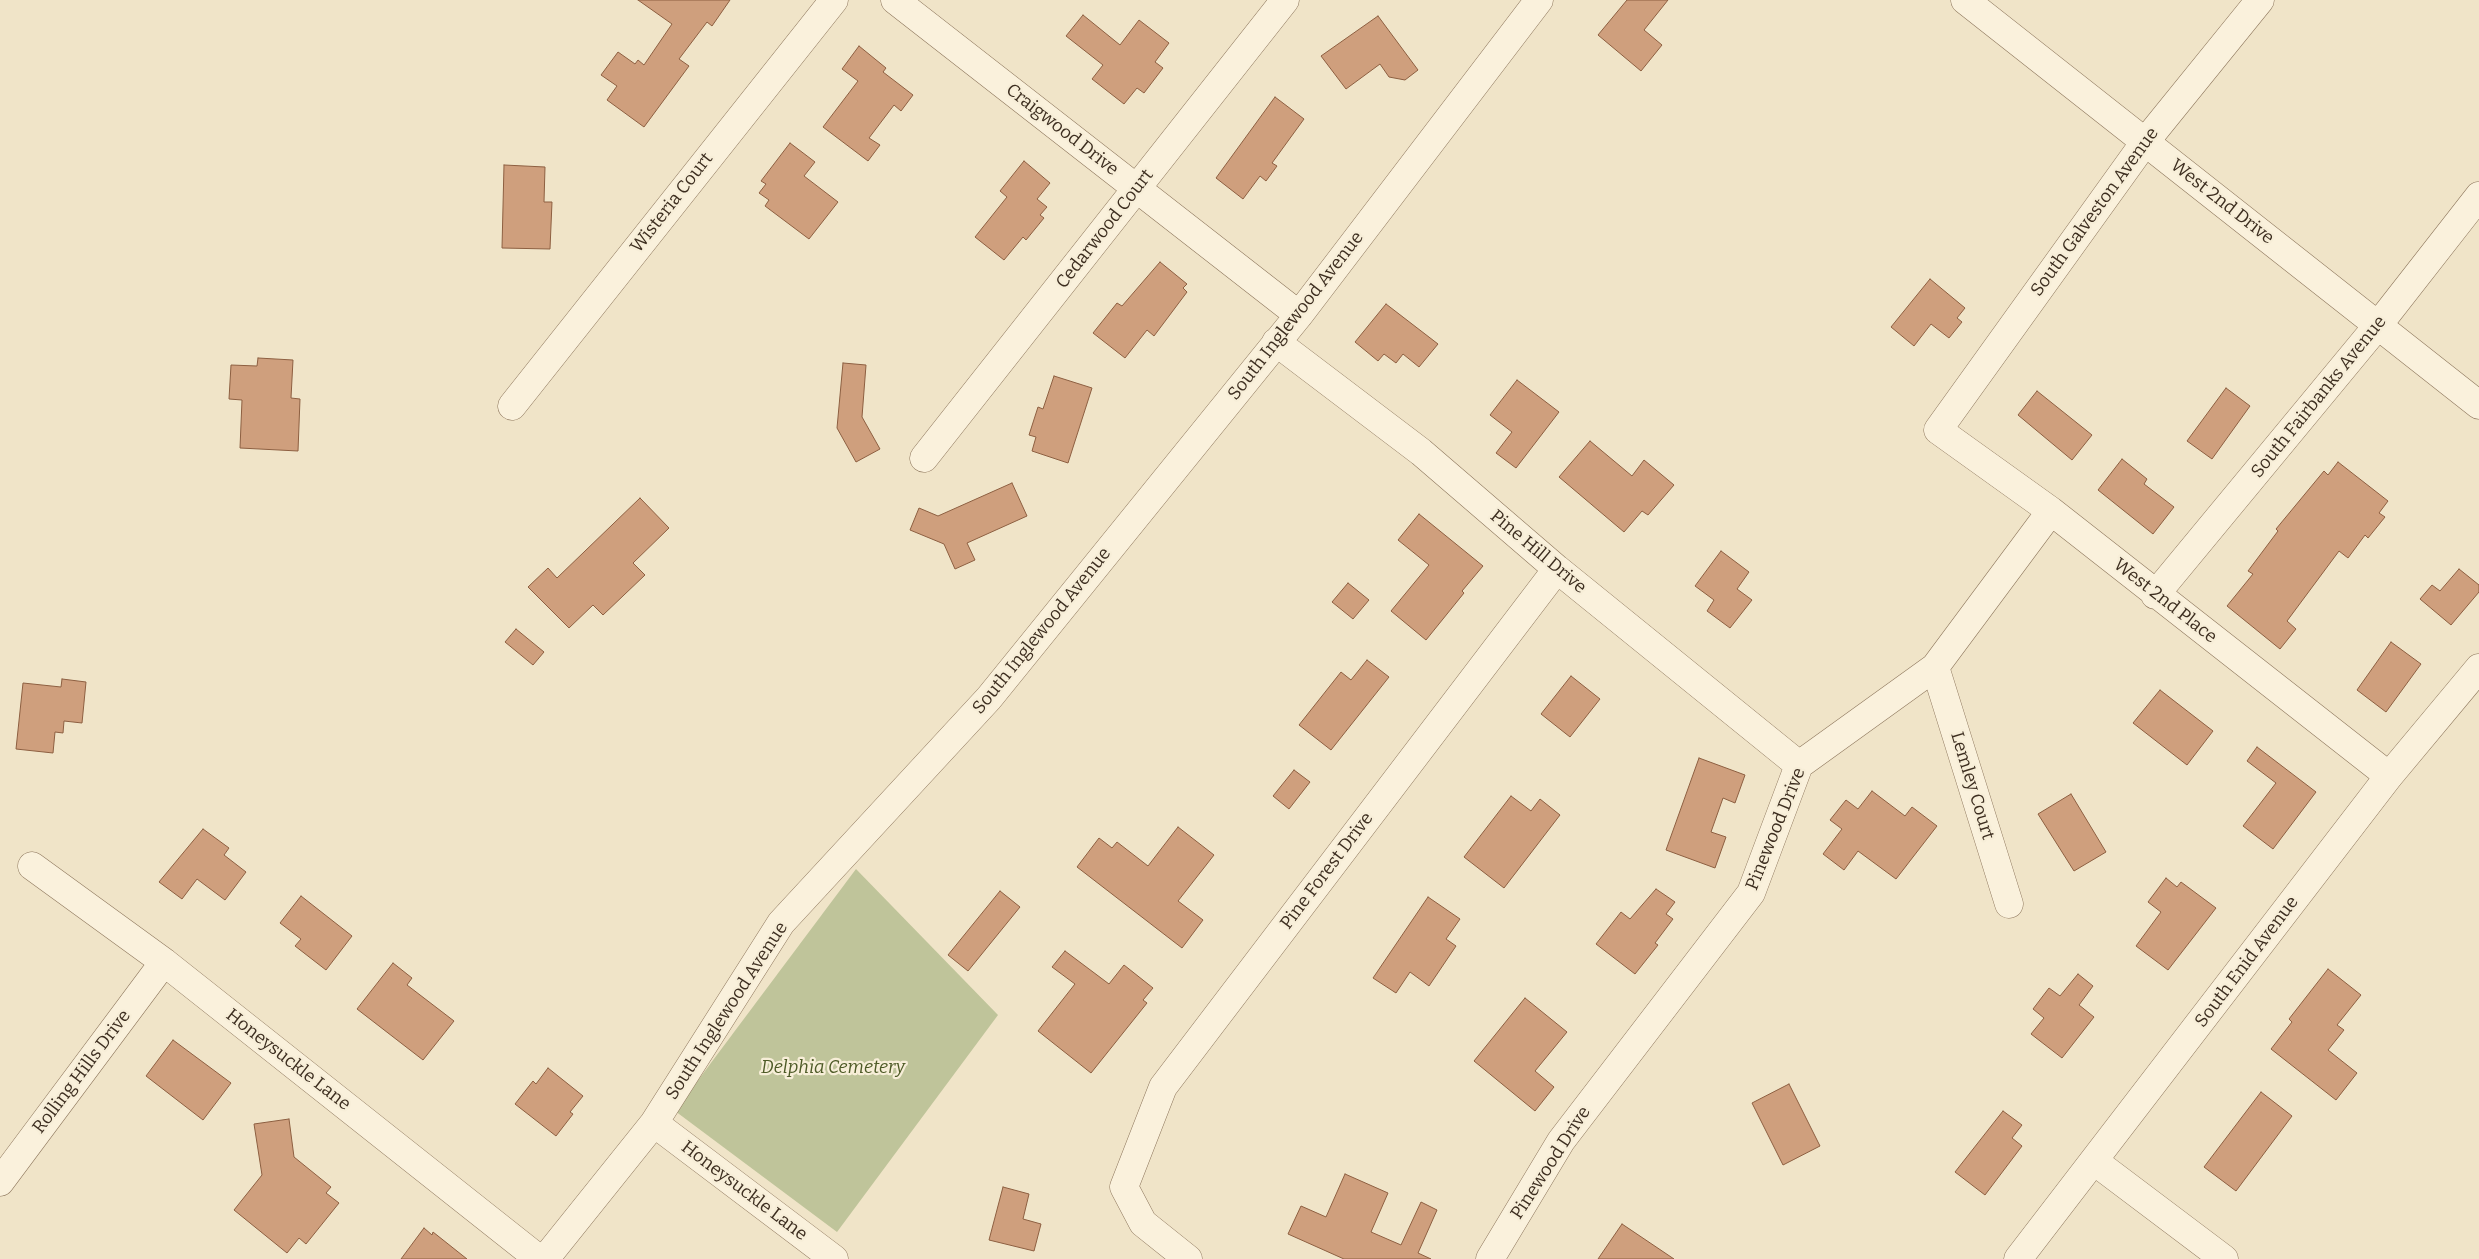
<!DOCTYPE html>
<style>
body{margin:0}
canvas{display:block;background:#f0e4c8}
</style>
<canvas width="2479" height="1259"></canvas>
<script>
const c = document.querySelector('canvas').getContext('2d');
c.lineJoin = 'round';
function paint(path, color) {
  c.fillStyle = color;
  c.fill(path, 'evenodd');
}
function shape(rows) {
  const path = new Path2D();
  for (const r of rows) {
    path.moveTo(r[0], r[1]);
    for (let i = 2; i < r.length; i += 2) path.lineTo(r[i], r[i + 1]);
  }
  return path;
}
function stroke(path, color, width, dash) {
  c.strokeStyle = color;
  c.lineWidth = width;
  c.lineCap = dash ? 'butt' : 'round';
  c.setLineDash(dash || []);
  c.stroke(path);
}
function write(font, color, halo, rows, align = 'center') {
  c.font = font + ' Bitter,serif';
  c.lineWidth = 4.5;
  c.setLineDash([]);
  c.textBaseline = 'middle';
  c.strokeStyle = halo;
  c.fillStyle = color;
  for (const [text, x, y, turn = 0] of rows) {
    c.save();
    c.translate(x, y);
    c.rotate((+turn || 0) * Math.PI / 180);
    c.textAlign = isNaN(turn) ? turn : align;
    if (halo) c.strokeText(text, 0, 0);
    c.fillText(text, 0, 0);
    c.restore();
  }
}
const cemetery = shape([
 [856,869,998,1015,837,1232,675,1111]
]);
const building = shape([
 [638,0,730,0,712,26,707,22,679,59,689,66,644,127,607,100,617,86,601,75,618,52,635,64,638,60,644,65,672,24,638,0],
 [1627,0,1668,0,1644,30,1662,45,1641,71,1598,35,1627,0],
 [1083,15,1120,45,1139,20,1169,43,1155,62,1163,68,1144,93,1137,88,1124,104,1092,79,1103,65,1066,36,1083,15],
 [1378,16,1418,70,1405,80,1389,77,1380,64,1346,89,1321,56,1378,16],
 [859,46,886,68,883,72,913,95,901,111,894,105,869,138,880,145,868,161,823,127,858,81,842,69,859,46],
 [1275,97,1304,119,1272,163,1277,166,1266,181,1260,176,1243,199,1216,178,1275,97],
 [790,143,815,162,804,176,838,202,809,239,765,206,769,200,759,193,766,184,761,181,790,143],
 [1024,161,1050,183,1037,199,1047,207,1040,215,1044,218,1026,240,1023,237,1004,260,975,237,1007,197,1000,191,1024,161],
 [504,165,545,167,544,202,552,202,550,249,502,248,504,165],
 [1160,262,1187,284,1183,288,1187,292,1154,336,1147,330,1125,358,1093,333,1117,303,1122,306,1160,262],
 [1930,279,1965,308,1957,318,1962,322,1949,338,1931,324,1914,346,1891,327,1930,279],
 [1386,304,1438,344,1419,367,1403,354,1396,363,1384,354,1378,361,1355,342,1386,304],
 [258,358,293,360,291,398,300,399,298,451,240,448,242,400,229,399,231,365,257,366,258,358],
 [843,363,866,365,862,417,880,449,856,462,837,428,843,363],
 [1054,376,1092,388,1068,463,1032,451,1036,437,1029,435,1038,407,1043,409,1054,376],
 [1517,380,1559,412,1516,468,1496,453,1512,432,1490,415,1517,380],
 [2226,388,2250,406,2212,459,2187,441,2226,388],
 [2037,391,2092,435,2072,460,2018,415,2037,391],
 [1590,441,1632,476,1644,460,1674,485,1648,515,1642,511,1624,532,1559,477,1590,441],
 [2122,459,2147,479,2144,484,2174,507,2153,534,2098,490,2122,459],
 [2338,462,2388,501,2379,513,2385,517,2368,538,2365,535,2348,558,2339,551,2287,621,2296,629,2280,649,2227,606,2253,574,2248,571,2278,531,2276,529,2324,471,2328,475,2338,462],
 [1012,483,1027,516,967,543,975,560,955,569,944,544,910,530,919,508,938,516,1012,483],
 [640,498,669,528,633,563,645,575,603,615,593,605,569,628,528,587,548,568,557,578,640,498],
 [1419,514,1483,566,1462,591,1464,593,1426,640,1391,611,1429,565,1398,540,1419,514],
 [1721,551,1749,572,1737,589,1752,600,1730,628,1707,611,1714,600,1695,586,1721,551],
 [2459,569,2479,585,2479,592,2451,625,2420,599,2432,585,2440,591,2459,569],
 [1348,583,1369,600,1353,619,1332,602,1348,583],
 [516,629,544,652,533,665,505,642,516,629],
 [2391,642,2421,664,2386,712,2357,690,2391,642],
 [1367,660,1389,677,1331,750,1299,725,1341,672,1351,680,1367,660],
 [1571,676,1600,699,1570,737,1541,714,1571,676],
 [62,679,86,682,82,723,64,721,63,733,55,732,53,753,16,749,23,683,61,687,62,679],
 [2160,690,2213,731,2187,765,2133,723,2160,690],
 [2257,747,2316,792,2273,849,2243,826,2276,783,2247,761,2257,747],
 [1699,758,1745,775,1735,803,1723,798,1711,832,1726,837,1715,868,1666,850,1699,758],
 [1294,770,1310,782,1289,809,1273,796,1294,770],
 [1872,791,1905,816,1912,807,1937,826,1896,879,1858,851,1844,870,1823,854,1842,829,1830,820,1846,800,1858,809,1872,791],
 [2071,794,2106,852,2074,871,2038,814,2071,794],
 [1511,796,1531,811,1540,799,1560,815,1504,888,1464,857,1511,796],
 [1178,827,1214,855,1178,901,1203,920,1182,948,1077,867,1099,838,1112,848,1117,842,1148,866,1178,827],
 [203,829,229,848,224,855,246,872,225,900,197,879,182,899,159,882,203,829],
 [2166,878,2177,887,2181,882,2216,908,2168,970,2136,946,2161,912,2148,902,2166,878],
 [1656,889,1675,902,1666,914,1673,919,1655,943,1658,945,1635,974,1596,944,1621,912,1630,919,1656,889],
 [1000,891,1020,907,968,971,948,955,1000,891],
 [301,896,352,936,326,970,295,946,301,939,280,923,301,896],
 [1428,897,1460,919,1446,939,1456,946,1429,986,1410,972,1396,993,1373,978,1428,897],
 [1065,951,1109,984,1124,965,1153,988,1143,1000,1147,1003,1091,1073,1038,1031,1075,984,1052,967,1065,951],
 [393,963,412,978,407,985,454,1021,423,1060,357,1009,393,963],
 [2328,969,2361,995,2337,1025,2344,1030,2328,1050,2357,1073,2336,1100,2271,1049,2292,1022,2289,1019,2328,969],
 [2078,974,2093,986,2079,1005,2094,1017,2062,1058,2031,1034,2044,1018,2033,1009,2049,988,2060,996,2078,974],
 [1525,998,1567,1032,1535,1071,1554,1087,1535,1111,1474,1061,1525,998],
 [173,1040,231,1083,203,1120,146,1076,173,1040],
 [548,1068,583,1096,570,1112,573,1114,556,1136,515,1104,533,1081,536,1084,548,1068],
 [1789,1084,1820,1146,1783,1165,1752,1103,1789,1084],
 [2261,1092,2292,1116,2236,1191,2204,1167,2261,1092],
 [2003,1111,2022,1125,2012,1138,2022,1146,1985,1195,1955,1172,2003,1111],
 [289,1119,294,1157,331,1187,326,1193,339,1203,306,1244,299,1238,287,1253,234,1210,262,1175,254,1124,289,1119],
 [1345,1174,1388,1193,1371,1232,1401,1245,1421,1202,1437,1210,1418,1253,1431,1259,1344,1259,1288,1234,1301,1206,1326,1217,1345,1174],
 [1003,1187,1029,1194,1023,1219,1041,1224,1034,1251,989,1240,1003,1187],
 [1622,1224,1674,1259,1598,1259,1622,1224],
 [424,1228,432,1235,433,1232,467,1259,401,1259,424,1228]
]);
const minor = shape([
 [895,0,1299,315],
 [1965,0,2479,405],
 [2260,0,2145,142,1938,430,2051,511,2389,776],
 [1276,342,1421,452,1557,569,1799,765],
 [512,406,834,0],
 [924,458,1285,0],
 [2155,595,2379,324,2479,196],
 [1935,667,2009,904],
 [32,866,164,962,539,1259],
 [654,1123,834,1259],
 [2094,1161,2224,1259],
 [0,1182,164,962],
 [545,1259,654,1123,781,923,989,698,1299,315,1539,0],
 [1188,1259,1143,1223,1124,1187,1163,1087,1557,569],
 [1490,1259,1561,1141,1751,893,1799,765,1935,667,2051,511],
 [2018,1259,2389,776,2479,668]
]);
const streetNames = [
 ["Craigwood Drive",1062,130,38],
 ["West 2nd Drive",2222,202,38],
 ["Wisteria Court",672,203,-52],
 ["South Galveston Avenue",2095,212,-54],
 ["Cedarwood Court",1105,229,-52],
 ["South Inglewood Avenue",1296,316,-52],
 ["South Fairbanks Avenue",2319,397,-51],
 ["Pine Hill Drive",1538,552,40],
 ["West 2nd Place",2165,601,38],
 ["South Inglewood Avenue",1042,631,-51],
 ["Lemley Court",1972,786,73],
 ["Pinewood Drive",1776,829,-68],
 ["Pine Forest Drive",1327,871,-53],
 ["South Enid Avenue",2247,962,-53],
 ["South Inglewood Avenue",727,1011,-57],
 ["Honeysuckle Lane",288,1060,38],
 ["Rolling Hills Drive",82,1072,-53],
 ["Pinewood Drive",1551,1163,-57],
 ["Honeysuckle Lane",744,1191,37]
];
const parkNames = [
 ["Delphia Cemetery",833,1068]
];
paint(cemetery, '#bfc49a');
paint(building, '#cf9f7d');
stroke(building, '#8d5f41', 1);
stroke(minor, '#8d765c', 29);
stroke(minor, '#faf1dc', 28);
write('18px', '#3d2e20', '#f7eed8', streetNames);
write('italic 18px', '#4d5a26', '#f7eed8', parkNames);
</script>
